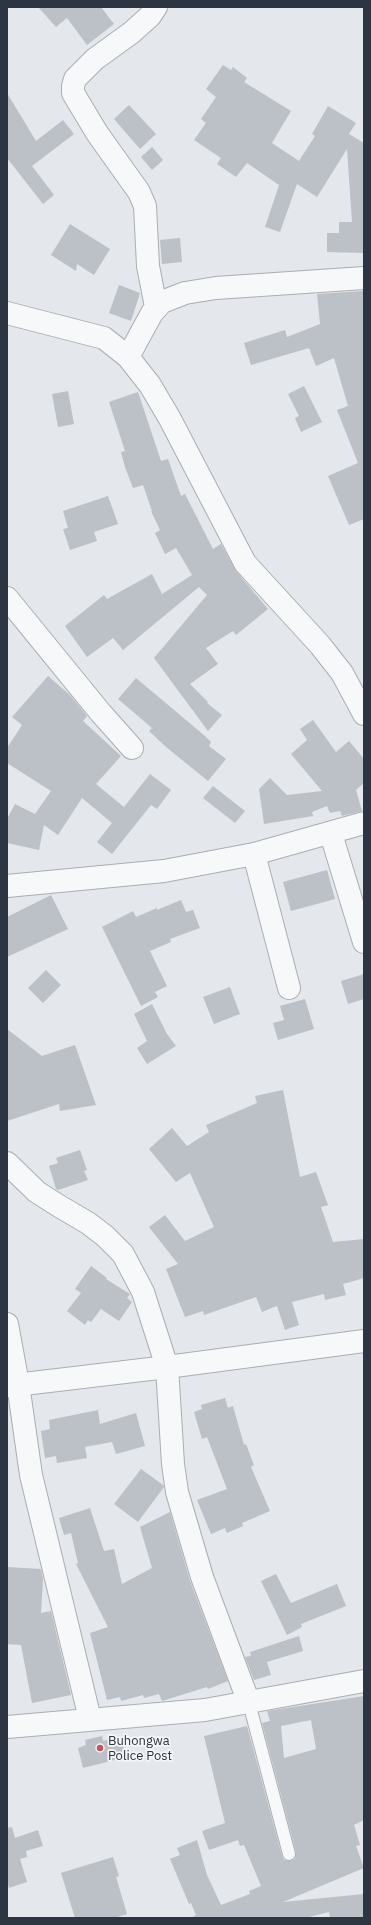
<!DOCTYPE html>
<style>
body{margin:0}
#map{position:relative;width:371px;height:1925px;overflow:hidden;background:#e4e7eb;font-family:"IBM Plex Sans",sans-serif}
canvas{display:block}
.frame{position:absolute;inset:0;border:8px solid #2d3442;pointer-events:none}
</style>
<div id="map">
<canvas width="371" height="1925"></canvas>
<div class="frame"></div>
</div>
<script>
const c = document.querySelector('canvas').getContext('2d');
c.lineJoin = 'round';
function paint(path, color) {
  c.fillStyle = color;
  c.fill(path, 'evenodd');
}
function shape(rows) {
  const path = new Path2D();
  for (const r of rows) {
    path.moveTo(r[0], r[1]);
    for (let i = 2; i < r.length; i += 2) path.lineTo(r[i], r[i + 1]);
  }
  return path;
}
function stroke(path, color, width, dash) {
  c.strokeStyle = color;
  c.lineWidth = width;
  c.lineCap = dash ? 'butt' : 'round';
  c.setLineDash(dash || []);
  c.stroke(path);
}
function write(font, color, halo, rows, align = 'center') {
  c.font = font + ' "IBM Plex Sans",sans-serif';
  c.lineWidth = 3.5;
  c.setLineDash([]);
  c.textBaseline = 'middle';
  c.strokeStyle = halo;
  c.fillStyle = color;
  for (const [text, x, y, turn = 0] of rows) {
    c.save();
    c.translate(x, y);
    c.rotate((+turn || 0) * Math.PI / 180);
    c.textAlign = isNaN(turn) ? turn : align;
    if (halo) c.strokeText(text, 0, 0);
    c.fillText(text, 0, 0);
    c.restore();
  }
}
const building = shape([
 [38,7,101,7,114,24,87,45,67,18,56,27],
 [223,65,231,70,233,67,247,78,244,82,291,111,272,143,299,161,315,136,312,134,328,106,356,123,349,134,364,143,364,253,327,252,327,233,339,233,339,222,352,222,347,149,317,197,297,184,280,232,265,227,279,185,247,163,236,177,217,164,221,158,194,140,206,123,201,119,216,97,206,89],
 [7,93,36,141,63,120,74,134,32,166,54,195,43,204,7,158],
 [129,105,156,134,140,149,114,119],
 [152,147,163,160,152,170,141,157],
 [70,224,110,249,94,275,77,264,76,271,51,255],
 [180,238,182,262,162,264,160,240],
 [119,285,140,293,131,321,109,313],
 [364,291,364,519,349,525,328,476,358,463,337,410,348,406,334,358,316,366,309,348,251,365,244,343,285,330,287,337,320,324,317,294],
 [304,386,322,422,301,432,295,418,299,416,288,394],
 [68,391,74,424,58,427,52,394],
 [138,392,161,461,168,459,181,496,185,494,213,549,221,544,236,571,268,609,236,635,233,631,206,648,218,664,190,684,208,702,207,703,222,715,208,731,154,658,207,595,199,587,123,650,113,638,87,657,65,626,104,595,107,599,152,574,162,594,192,575,176,548,165,554,155,533,160,530,151,511,152,511,143,485,133,488,125,467,121,452,125,451,109,402],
 [108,496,118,524,94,532,97,541,70,550,63,529,68,528,63,511],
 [48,676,70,695,87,716,83,721,121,756,96,784,124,807,150,774,171,790,157,809,151,805,112,854,97,842,112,823,82,798,58,835,44,825,39,850,7,843,7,819,15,804,35,814,51,791,7,763,7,748,22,725,12,717],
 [136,678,205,736,211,742,209,746,226,759,208,781,166,747,149,731,152,728,118,699],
 [313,720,336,752,349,741,364,759,364,783,356,790,362,811,342,816,340,811,330,813,327,806,312,812,313,816,264,824,259,789,270,778,287,795,322,791,291,754,307,740,300,729],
 [213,786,245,811,235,823,203,798],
 [327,870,335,899,291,911,283,882],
 [51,895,68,929,7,957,7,917],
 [181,900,186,912,193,910,200,928,170,939,171,942,150,951,167,986,155,992,158,997,141,1006,102,927,133,911,136,917,157,908,157,910],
 [46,970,61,985,43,1003,28,988],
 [364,974,364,999,348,1004,341,981],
 [230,987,240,1014,214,1024,203,997],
 [305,999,314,1029,278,1040,273,1023,284,1020,280,1006],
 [152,1004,167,1034,176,1046,147,1064,137,1048,147,1041,134,1014],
 [7,1029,42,1056,75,1045,96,1105,60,1111,59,1104,7,1121],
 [283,1090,300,1177,316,1172,328,1205,321,1207,333,1242,364,1239,364,1278,343,1284,346,1295,325,1300,324,1294,292,1302,299,1325,285,1330,277,1306,262,1312,256,1297,204,1315,203,1311,185,1317,166,1269,178,1264,149,1227,165,1215,185,1241,214,1227,190,1173,176,1182,149,1149,172,1128,187,1146,209,1132,206,1125,257,1103,255,1096],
 [80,1150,87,1170,84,1171,88,1180,58,1190,56,1189,49,1166,58,1163,56,1158],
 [91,1266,107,1278,106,1279,130,1294,127,1298,132,1302,119,1321,101,1309,91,1322,88,1320,85,1325,67,1311,81,1293,75,1289],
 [225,1398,228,1408,233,1406,244,1445,246,1444,254,1465,251,1467,270,1511,242,1523,243,1526,227,1533,225,1528,211,1534,197,1500,227,1489,207,1437,202,1439,194,1412,202,1409,201,1405],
 [98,1410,100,1424,136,1413,145,1446,116,1454,112,1442,85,1447,87,1458,57,1463,56,1456,45,1458,41,1431,50,1429,49,1420],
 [141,1469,163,1485,164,1487,138,1522,114,1504],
 [90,1508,104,1551,114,1549,122,1584,152,1568,140,1527,170,1512,190,1581,228,1681,208,1689,207,1687,162,1701,159,1694,144,1698,143,1695,121,1701,120,1697,107,1700,90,1633,108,1627,76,1564,78,1563,71,1533,64,1535,59,1518],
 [7,1567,41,1569,43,1579,41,1613,51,1611,71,1695,32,1703,21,1645,7,1644],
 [276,1574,291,1603,337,1584,346,1606,301,1624,302,1627,287,1635,261,1581],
 [299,1636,303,1651,267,1662,271,1675,254,1680,245,1657,251,1656,250,1652],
 [364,1696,364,1820,354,1825,360,1845,356,1846,364,1868,283,1902,364,1894,364,1918,330,1918,329,1912,305,1918,191,1918,196,1915,191,1903,189,1904,170,1859,180,1855,177,1848,197,1840,207,1875,221,1905,250,1894,249,1891,261,1886,244,1845,240,1846,238,1840,209,1850,202,1831,225,1823,204,1736,247,1726,282,1856,284,1860,291,1861,295,1859,296,1852,262,1723,270,1721,267,1711],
 [311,1720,316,1749,284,1758,281,1726],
 [102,1736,103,1741,121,1737,126,1757,83,1768,78,1748,86,1745,85,1740],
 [12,1827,15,1838,38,1830,43,1846,26,1851,27,1857,20,1859,27,1882,9,1888,7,1879,7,1828],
 [113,1857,119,1876,116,1877,127,1914,114,1918,75,1918,61,1873]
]);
const service = shape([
 [249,1703,289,1854]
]);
const minor = shape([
 [156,7,150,16,131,33,95,59,75,79,73,86,73,93,97,133,139,192,145,206,148,266,156,307],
 [7,313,104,338,128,357,150,385,170,419,245,563,320,645,342,673,364,714],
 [128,357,152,313,162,302,185,293,216,288,364,278],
 [7,598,100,712,132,748],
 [331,834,364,942],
 [254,854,289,988],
 [7,886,164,871,254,854,364,823],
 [7,1163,37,1192,59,1206,88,1223,105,1236,123,1254,143,1292,167,1367,173,1464,177,1492,202,1577,249,1703],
 [7,1324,18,1384,31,1475,90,1719],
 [7,1386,167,1367,364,1341],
 [7,1727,205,1710,364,1681]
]);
const markers = [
 [100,1748,4,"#c25764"]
];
const poiNames = [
 ["Buhongwa",108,1741],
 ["Police Post",108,1756]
];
paint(building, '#bcc0c7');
stroke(service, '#a9aeb5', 14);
stroke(minor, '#a9aeb5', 24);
stroke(service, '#f7f8f9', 12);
stroke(minor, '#f7f8f9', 22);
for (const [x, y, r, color] of markers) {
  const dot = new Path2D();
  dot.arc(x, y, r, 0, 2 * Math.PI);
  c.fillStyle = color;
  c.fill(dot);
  stroke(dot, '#f4f6f8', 1.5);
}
write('13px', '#2d3442', '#f4f6f8', poiNames, 'left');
</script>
